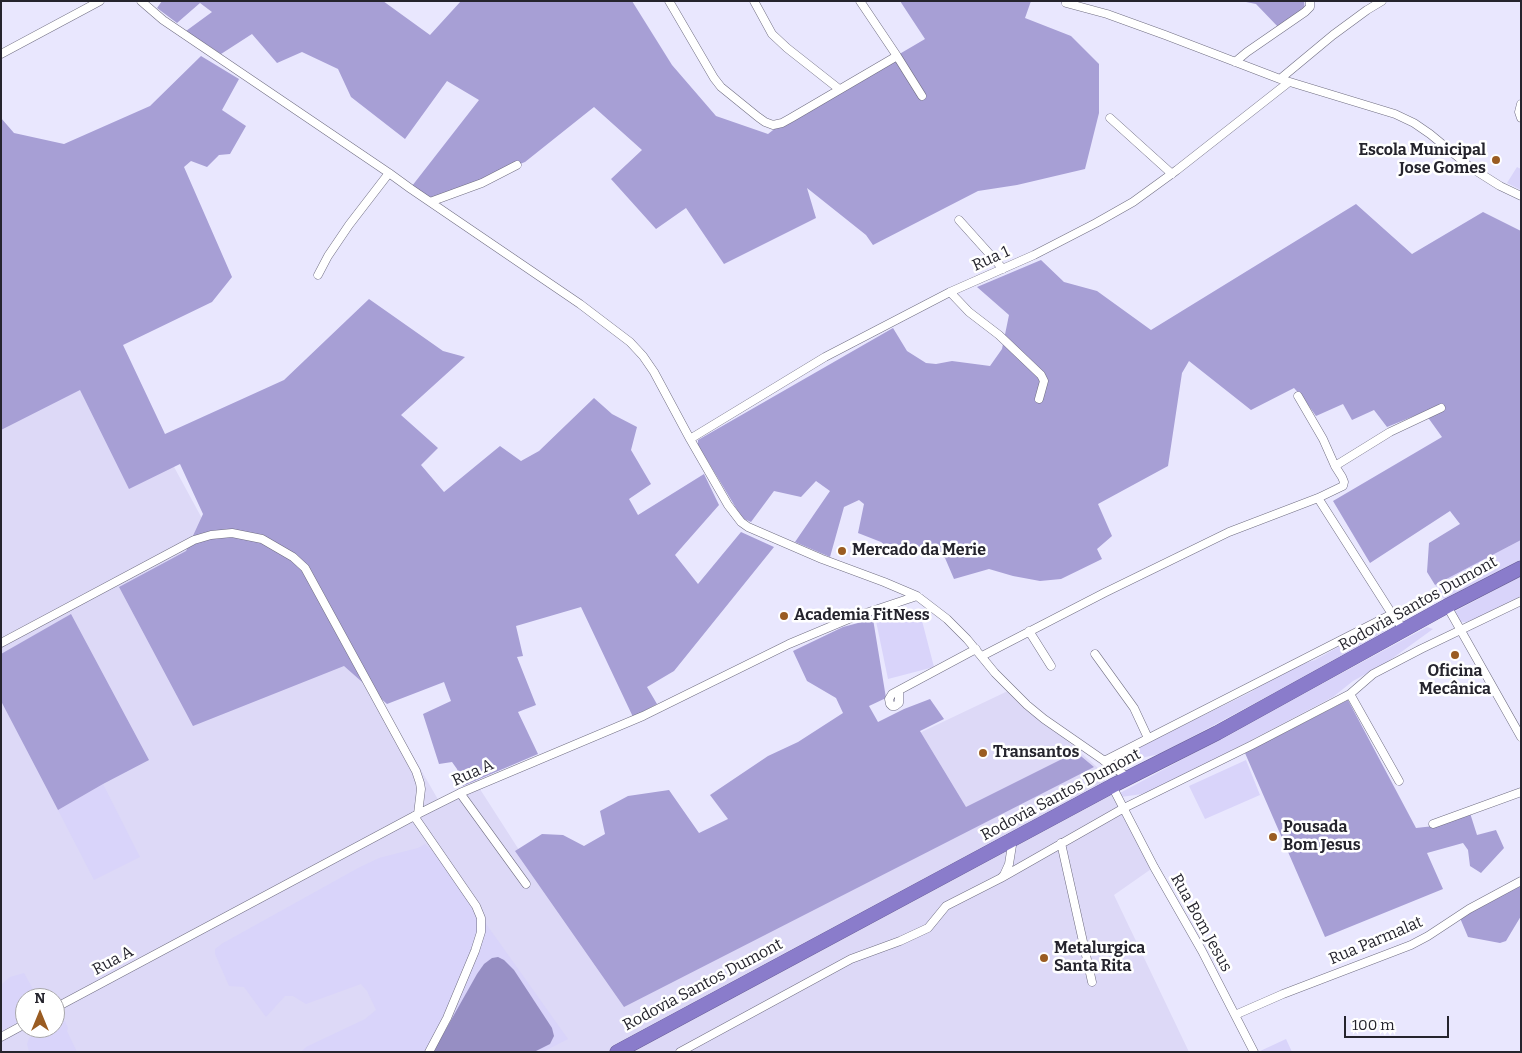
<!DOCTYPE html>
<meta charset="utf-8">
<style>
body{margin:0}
#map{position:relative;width:1522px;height:1053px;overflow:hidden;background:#e9e7fe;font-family:Bitter,serif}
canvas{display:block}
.frame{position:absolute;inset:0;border:2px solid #25242d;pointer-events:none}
.north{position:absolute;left:15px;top:988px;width:50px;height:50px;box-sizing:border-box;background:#fff;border:1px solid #a8a7ab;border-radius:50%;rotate:0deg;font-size:14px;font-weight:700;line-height:20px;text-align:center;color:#25242d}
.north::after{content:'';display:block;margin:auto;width:18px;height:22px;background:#9a5c22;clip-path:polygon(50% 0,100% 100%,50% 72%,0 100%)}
.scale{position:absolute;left:1344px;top:1016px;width:105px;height:22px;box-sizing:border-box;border:2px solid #25242d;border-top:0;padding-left:6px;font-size:15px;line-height:18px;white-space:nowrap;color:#25242d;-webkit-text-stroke:4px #fff;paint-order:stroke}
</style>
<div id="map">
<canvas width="1522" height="1053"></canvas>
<div class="frame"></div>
<div class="north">N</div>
<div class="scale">100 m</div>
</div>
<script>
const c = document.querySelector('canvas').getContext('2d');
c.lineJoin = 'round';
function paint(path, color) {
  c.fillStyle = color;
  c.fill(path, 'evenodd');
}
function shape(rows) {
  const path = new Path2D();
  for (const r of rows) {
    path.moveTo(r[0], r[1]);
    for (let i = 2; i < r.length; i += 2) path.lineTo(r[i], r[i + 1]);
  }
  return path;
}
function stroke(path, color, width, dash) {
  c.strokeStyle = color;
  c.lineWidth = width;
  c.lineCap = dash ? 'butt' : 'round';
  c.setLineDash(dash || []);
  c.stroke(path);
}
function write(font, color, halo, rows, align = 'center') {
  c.font = font + ' Bitter,serif';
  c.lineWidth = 5;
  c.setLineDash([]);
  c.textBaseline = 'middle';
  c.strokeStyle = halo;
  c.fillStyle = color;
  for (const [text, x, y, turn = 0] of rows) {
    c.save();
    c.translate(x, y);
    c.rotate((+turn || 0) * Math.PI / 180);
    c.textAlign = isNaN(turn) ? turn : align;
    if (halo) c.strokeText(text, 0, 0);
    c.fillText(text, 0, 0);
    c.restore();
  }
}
const built = shape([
 [117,362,211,535,305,568,440,803,478,786,555,906,1010,690,1097,767,1154,867,1114,895,1189,1052,1,1052,1,419],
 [25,998,55,998,55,1028,25,1028]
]);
const green = shape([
 [1517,167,1521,169,1521,190,1507,183],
 [1521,540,1521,560,1444,599,1435,585],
 [1521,576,1521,596,1474,619,1466,622,1457,622,1452,613],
 [920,613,934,667,888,679,876,621],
 [1385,621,1390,622,1390,623,1385,631,1302,678,1160,754,1126,761,1122,759,1121,756,1251,692,1267,681,1299,665,1315,660],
 [1427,627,1433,629,1386,663,1353,681,1333,697,1168,784,1142,794,1121,797,1120,793],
 [1246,760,1260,795,1205,819,1189,786],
 [103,784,140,857,94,880,58,810],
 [425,844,433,852,452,876,568,1039,543,1052,301,1052,306,1047,365,1019,376,1010,367,991,361,984,306,1004,293,996,285,996,266,1017,244,987,229,986,215,954,215,949,223,943,358,868,379,858,418,848],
 [24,973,38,998,25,998,25,1019,3,1030,1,1026,1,985,10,977],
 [55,1019,65,1021,68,1028,67,1031,77,1052,29,1052,27,1044,29,1038,40,1028,55,1028],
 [1286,1039,1292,1052,1258,1052]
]);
const forest = shape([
 [162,1,383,1,430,35,461,1,632,1,672,65,716,116,768,134,782,123,925,39,900,1,1031,1,1025,18,1071,36,1099,64,1099,113,1085,169,1017,185,978,191,873,245,866,235,807,188,816,218,724,264,686,208,656,229,611,179,642,150,594,107,525,162,433,199,412,186,479,100,447,81,405,139,351,97,338,69,302,52,277,63,252,34,221,54,186,31,212,12,200,3,177,23,157,8],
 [1241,1,1304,1,1305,12,1280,29,1256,4],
 [201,56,239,79,222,110,246,126,230,154,219,155,207,167,191,161,184,167,232,277,212,302,123,345,165,434,284,380,369,299,443,351,465,357,401,415,438,448,421,465,444,492,500,446,521,461,539,451,594,398,612,414,637,427,631,450,651,484,629,499,638,515,704,474,719,505,675,555,698,584,741,532,774,547,674,671,647,687,657,704,633,717,581,607,516,626,523,656,517,657,536,705,518,712,538,754,463,786,457,769,452,762,439,764,423,714,451,701,444,682,387,704,344,666,193,726,119,587,186,551,203,514,180,464,129,489,80,390,1,430,1,118,14,133,64,144,150,106],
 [1356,204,1412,254,1483,212,1521,231,1521,540,1435,585,1427,572,1429,543,1460,524,1450,511,1370,563,1333,501,1442,437,1424,412,1387,427,1374,410,1352,420,1343,404,1316,416,1303,398,1294,388,1251,410,1189,361,1182,373,1168,466,1098,504,1112,536,1097,549,1102,559,1061,579,1040,581,1013,576,989,569,954,579,945,558,929,550,915,550,906,554,896,554,881,542,858,533,864,504,859,500,844,507,830,557,795,542,830,491,816,481,801,497,774,491,751,522,742,518,698,445,698,440,893,328,907,351,926,363,936,364,952,361,990,366,1002,349,1009,315,977,287,1041,260,1064,282,1097,291,1151,330],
 [71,614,149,760,103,784,58,810,1,701,1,654],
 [873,619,886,698,869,706,878,722,904,709,930,699,944,719,920,731,966,807,1076,752,1094,767,624,1007,515,851,542,834,563,835,584,846,605,834,600,811,628,796,669,790,699,833,728,819,710,795,768,756,798,742,843,713,836,698,807,681,793,651,843,627],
 [1348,700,1416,828,1434,826,1470,813,1477,835,1496,830,1504,848,1481,873,1470,866,1468,850,1463,843,1427,853,1443,889,1325,937,1245,753],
 [1521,883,1521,916,1506,941,1500,943,1468,937,1460,918]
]);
const water = shape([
 [498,957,504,960,514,970,552,1028,554,1036,550,1044,534,1052,433,1052,477,974,484,964,492,958]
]);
const street = shape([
 [141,1,163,20,389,173,411,189,580,304,630,342,643,356,654,372,690,439,728,505,741,522,748,527,822,559,884,582,917,596,947,619,967,639,995,673,1027,705,1044,719,1129,778],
 [669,1,714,78,721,87,758,117,765,122,773,125,782,123,791,118,897,56,860,1],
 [754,1,772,34,787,48,839,89],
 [1066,3,1107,14,1165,35,1280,79,1395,114,1414,123,1430,134,1470,167,1500,186,1521,196],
 [1,54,100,1],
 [897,56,922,96],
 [1235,62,1247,52,1305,12,1310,7,1310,1],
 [1280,79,1333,35,1367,10,1382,1],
 [1521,104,1519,112,1521,118],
 [1110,118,1172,174],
 [430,202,482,183,517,165],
 [959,220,1003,269],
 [318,275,328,256,349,225,389,173],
 [950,292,969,312,999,335,1041,375,1044,381,1039,399],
 [690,439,825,357,950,292,1034,255,1096,223,1133,202,1177,170,1289,82],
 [1335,466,1390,432,1441,408],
 [1318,498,1392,614,1404,630],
 [1447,606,1521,737],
 [1029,631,1051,666],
 [1,643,194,540,211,535,232,533,262,539,293,557,305,568,416,771,420,783,421,789,418,814],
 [1095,654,1134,708,1148,738],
 [982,656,1104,593,1229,532,1318,498,1343,486,1344,482,1342,477,1335,466,1323,439,1298,396],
 [899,691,899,703,895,706,892,706,890,704,889,699,892,694,976,649],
 [1350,694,1399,781],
 [1104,761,1392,614],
 [1112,786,1154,867,1202,951,1254,1052],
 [460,793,526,884],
 [414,816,476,906,481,918,481,932,475,951,447,1018,429,1052],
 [1433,824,1521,792],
 [1061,843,1092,982],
 [1001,878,1124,808,1252,745,1350,694,1373,674,1421,649,1521,601],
 [55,1008,418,814,460,793,643,716,789,644,851,618,917,596],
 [1235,1015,1283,994,1411,945,1428,936,1469,909,1521,881],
 [1,1037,25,1024],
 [680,1052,851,959,900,941,928,928,946,906,1001,878,1004,875,1009,864,1013,839]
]);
const highway = shape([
 [617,1052,1112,786,1217,733,1447,606,1521,568]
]);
const markers = [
 [1496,160,5,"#9a5c22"],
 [842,551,5,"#9a5c22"],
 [784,616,5,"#9a5c22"],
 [1455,655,5,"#9a5c22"],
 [983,753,5,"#9a5c22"],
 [1273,837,5,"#9a5c22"],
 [1044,958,5,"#9a5c22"]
];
const poiNames = [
 ["Escola Municipal",1486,151,"right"],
 ["Jose Gomes",1486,169,"right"],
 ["Mercado da Merie",852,551],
 ["Academia FitNess",794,616],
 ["Oficina",1455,672,"center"],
 ["Mecânica",1455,690,"center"],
 ["Transantos",993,753],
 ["Pousada",1283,828],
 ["Bom Jesus",1283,846],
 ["Metalurgica",1054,949],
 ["Santa Rita",1054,967]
];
const streetNames = [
 ["Rua 1",991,259,-24],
 ["Rodovia Santos Dumont",1418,604,-29],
 ["Rua A",473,773,-24],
 ["Rodovia Santos Dumont",1061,795,-28],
 ["Rua Bom Jesus",1201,923,61],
 ["Rua Parmalat",1376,941,-23],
 ["Rua A",113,961,-28],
 ["Rodovia Santos Dumont",703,985,-28]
];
paint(built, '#ddd9f7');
paint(green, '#d9d4fa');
paint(forest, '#a79fd5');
paint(water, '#968ec3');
stroke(street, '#706e82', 9);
stroke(highway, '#675d94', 15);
stroke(street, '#fff', 8);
stroke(highway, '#8a7ccb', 14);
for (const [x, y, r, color] of markers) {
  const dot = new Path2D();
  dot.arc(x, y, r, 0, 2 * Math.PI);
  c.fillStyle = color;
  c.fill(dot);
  stroke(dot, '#fff', 2);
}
write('bold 16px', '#25242d', '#fff', poiNames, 'left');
write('16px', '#25242d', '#fff', streetNames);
</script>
